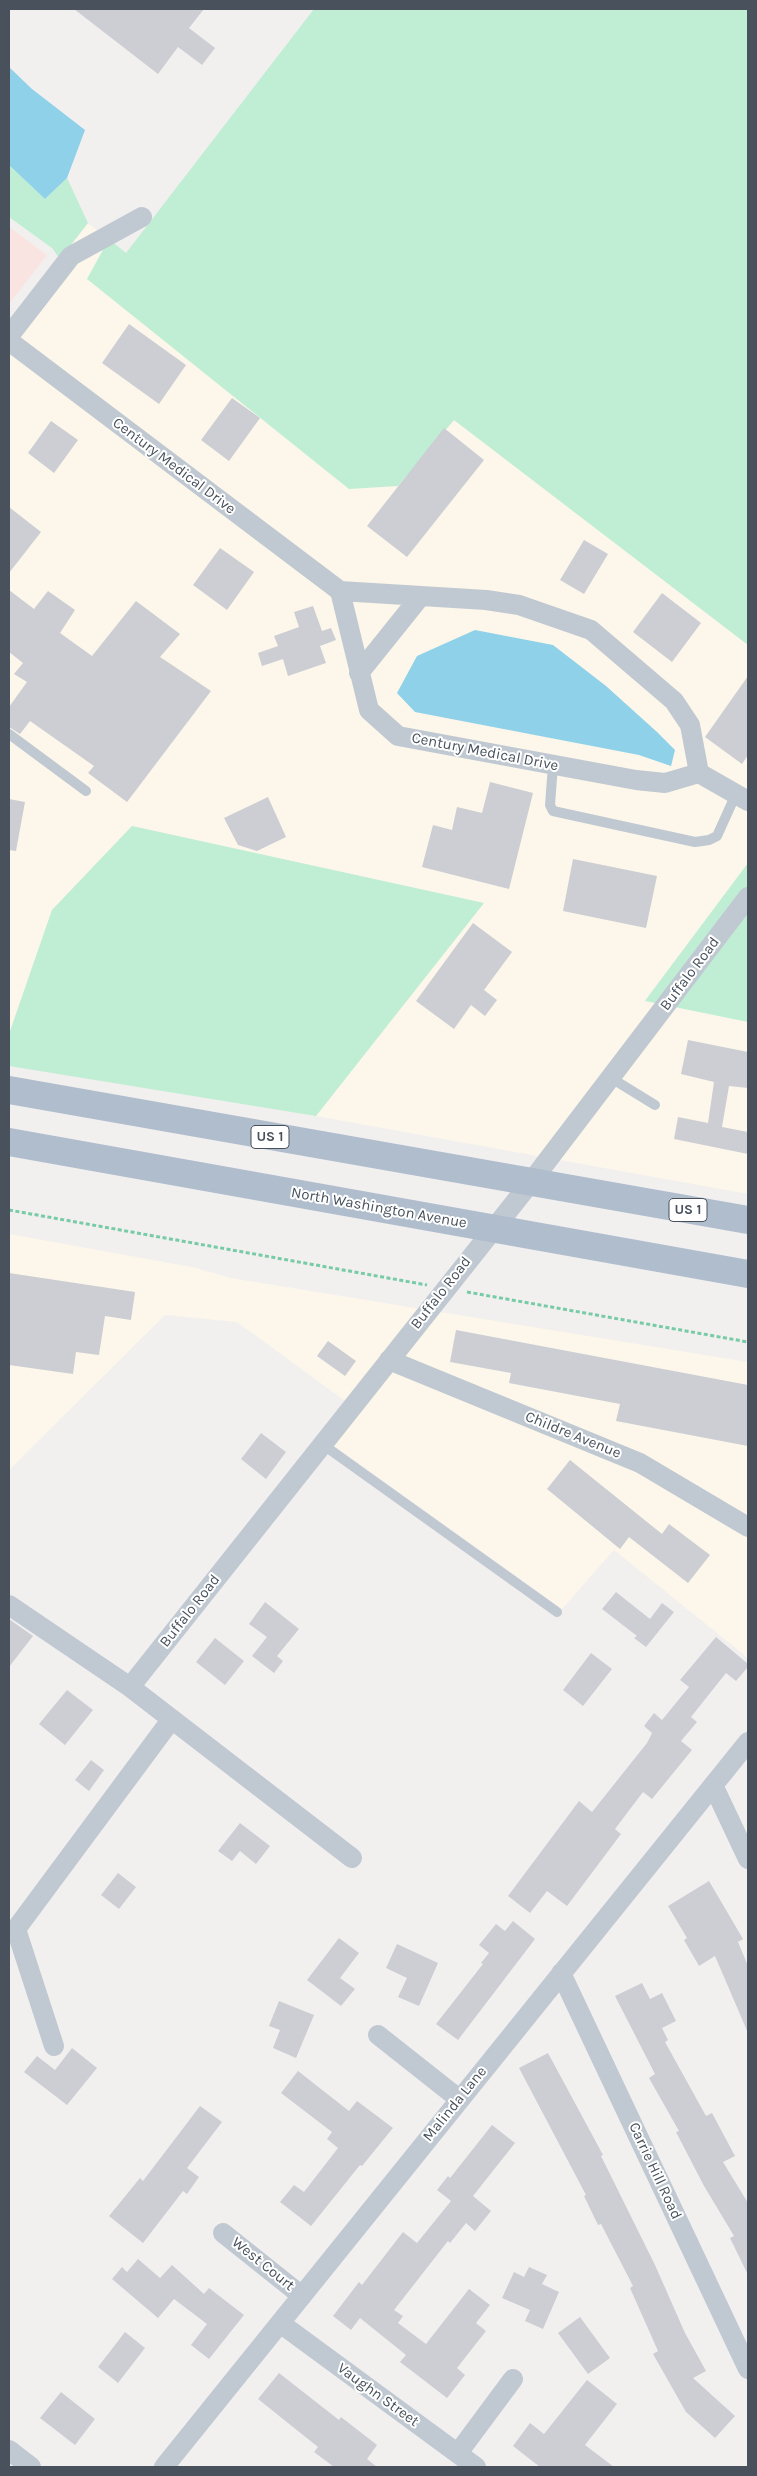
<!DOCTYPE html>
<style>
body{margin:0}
#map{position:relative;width:757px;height:2476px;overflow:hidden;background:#f2efef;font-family:Karla,sans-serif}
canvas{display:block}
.frame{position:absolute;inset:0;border:10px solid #48515c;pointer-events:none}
</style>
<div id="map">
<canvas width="757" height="2476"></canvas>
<div class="frame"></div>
</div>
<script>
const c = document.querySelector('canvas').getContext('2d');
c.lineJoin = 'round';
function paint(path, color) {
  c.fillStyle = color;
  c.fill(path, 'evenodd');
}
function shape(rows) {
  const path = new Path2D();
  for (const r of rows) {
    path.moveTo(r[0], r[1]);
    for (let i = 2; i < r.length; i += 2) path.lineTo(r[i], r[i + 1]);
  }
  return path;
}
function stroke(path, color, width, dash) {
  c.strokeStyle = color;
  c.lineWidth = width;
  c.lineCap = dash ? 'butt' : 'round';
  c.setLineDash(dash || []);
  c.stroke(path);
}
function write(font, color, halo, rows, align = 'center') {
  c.font = font + ' Karla,sans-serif';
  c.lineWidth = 4;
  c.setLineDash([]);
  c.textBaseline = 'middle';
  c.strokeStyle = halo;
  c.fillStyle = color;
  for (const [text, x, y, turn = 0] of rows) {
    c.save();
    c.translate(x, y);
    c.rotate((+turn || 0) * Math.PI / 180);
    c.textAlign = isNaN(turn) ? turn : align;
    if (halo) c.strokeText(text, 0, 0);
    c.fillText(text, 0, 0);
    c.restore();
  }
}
const commercial = shape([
 [88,223,109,239,87,279,399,485,454,420,748,645,748,863,645,1000,748,1022,748,1194,316,1116,483,903,132,826,52,910,9,1034,9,325],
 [675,750,671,766,639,755],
 [9,1234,192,1267,231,1278,748,1362,748,1658,614,1550,562,1609,319,1435,352,1406,237,1322,165,1315,9,1470]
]);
const medical = shape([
 [9,227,47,255,9,304]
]);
const green = shape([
 [314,9,748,9,748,645,454,420,398,486,349,489,87,279,109,239,126,253],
 [9,165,45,199,67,178,88,223,60,259,52,248,9,217],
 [132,826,484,903,316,1116,9,1066,9,1034,52,910],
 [748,863,748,1022,645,1001]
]);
const water = shape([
 [9,67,32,89,85,130,67,178,45,199,9,165],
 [475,630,553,645,606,686,657,732,675,750,671,766,639,755,415,712,397,693,417,656]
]);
const building = shape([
 [74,9,204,9,189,28,215,48,202,65,178,47,158,74],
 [129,324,186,365,159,404,102,363],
 [232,398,260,418,229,461,201,440],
 [51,421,78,440,54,473,28,453],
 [444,428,484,460,407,557,367,526],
 [9,507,41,532,9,573],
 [584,540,608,554,584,594,560,580],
 [220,548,254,572,227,610,193,585],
 [9,590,34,609,48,591,75,610,60,633,92,656,136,601,180,634,160,657,211,691,127,802,88,773,94,766,30,721,20,734,9,727,9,707,27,682,14,674,23,663,9,652],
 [662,593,701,623,672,662,633,632],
 [313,606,322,631,331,628,336,640,320,646,326,663,288,676,283,659,262,666,258,653,278,646,274,636,299,627,294,612],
 [748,676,748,755,742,764,705,737],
 [490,782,533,793,509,889,422,867,433,825,452,830,457,807,482,813],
 [268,797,286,837,257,851,238,845,224,818],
 [9,799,25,802,16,851,9,850],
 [573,859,657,876,646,928,563,911],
 [473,923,512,952,484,990,497,1000,485,1016,471,1005,454,1029,416,1001],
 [688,1040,748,1052,748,1088,729,1086,722,1127,748,1132,748,1154,674,1139,678,1117,708,1123,714,1082,681,1074],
 [9,1273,135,1292,131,1320,105,1316,99,1355,76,1352,73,1374,9,1365],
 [456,1330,748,1385,748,1446,616,1421,620,1404,509,1383,511,1373,450,1362],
 [328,1341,356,1361,345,1376,317,1356],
 [261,1433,286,1452,266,1479,241,1459],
 [570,1460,662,1534,669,1524,710,1555,688,1583,629,1537,620,1549,547,1489],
 [616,1592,650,1619,662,1603,674,1612,646,1647,634,1638,637,1636,602,1609],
 [265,1602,299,1629,277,1656,283,1661,274,1673,252,1656,267,1637,249,1624],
 [9,1619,33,1636,9,1667],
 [716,1637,748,1664,748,1667,736,1681,726,1673,691,1717,697,1722,681,1741,692,1750,652,1799,643,1792,615,1829,621,1834,567,1906,547,1891,530,1913,508,1896,579,1801,592,1812,647,1743,652,1733,644,1726,654,1713,662,1720,689,1687,680,1680],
 [215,1638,244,1661,225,1685,196,1662],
 [591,1653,612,1669,583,1706,563,1690],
 [67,1690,93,1710,65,1745,39,1724],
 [91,1760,104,1770,89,1791,75,1780],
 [240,1823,270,1846,256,1864,240,1851,232,1861,218,1851],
 [118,1873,136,1887,119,1909,101,1895],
 [709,1881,743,1939,738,1942,748,1966,748,2033,715,1956,699,1966,684,1940,687,1938,668,1906],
 [513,1921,535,1939,458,2040,436,2024,483,1964,481,1963,489,1953,479,1945,496,1924,505,1931],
 [339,1938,359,1953,340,1978,355,1989,341,2006,307,1980],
 [397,1944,438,1963,419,2006,398,1997,407,1978,386,1968],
 [642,1983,650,1999,662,1993,676,2021,662,2028,668,2040,665,2042,706,2116,712,2113,735,2156,723,2162,748,2203,748,2275,730,2238,734,2236,704,2186,676,2132,679,2131,649,2078,655,2074,615,1996],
 [279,2001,314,2015,296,2058,273,2048,280,2030,269,2026],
 [72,2048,97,2068,67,2105,24,2072,37,2056,55,2070],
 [548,2053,603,2155,601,2156,655,2265,685,2333,706,2371,693,2378,735,2416,715,2438,686,2412,653,2354,658,2351,630,2288,633,2286,601,2224,598,2225,584,2196,586,2195,519,2068],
 [298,2071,349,2111,357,2101,393,2128,362,2166,360,2165,311,2226,280,2202,294,2185,304,2192,338,2148,327,2139,332,2132,281,2093],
 [200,2106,222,2122,187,2168,199,2177,187,2194,183,2191,143,2243,109,2216,140,2178,143,2181],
 [492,2125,515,2143,473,2196,491,2211,475,2231,466,2223,450,2243,448,2241,394,2310,403,2316,398,2323,426,2344,469,2289,490,2305,476,2323,486,2331,457,2368,465,2375,447,2398,400,2362,406,2355,360,2318,351,2330,333,2316,359,2282,362,2285,403,2232,417,2243,451,2201,437,2190,448,2176,450,2178],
 [138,2259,160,2278,172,2265,204,2294,209,2288,244,2315,209,2359,191,2345,207,2324,174,2299,158,2318,112,2279,122,2267,127,2272],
 [529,2267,547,2275,542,2284,559,2292,543,2329,525,2321,530,2310,502,2298,514,2272,524,2277],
 [580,2317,610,2358,588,2374,558,2333],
 [125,2332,145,2348,118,2383,98,2367],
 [279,2373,339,2420,341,2417,377,2445,367,2459,377,2467,334,2467,314,2452,318,2447,258,2399],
 [587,2380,617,2404,585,2445,614,2467,540,2467,513,2446,530,2423,544,2434],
 [61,2392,95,2419,75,2445,40,2418]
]);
const path = shape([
 [9,1210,427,1285],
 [467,1292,748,1342]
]);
const lane = shape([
 [9,734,86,791],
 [553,765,550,805,553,811,695,842,709,840,717,836,736,794],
 [611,1078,655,1105],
 [322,1444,557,1612]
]);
const street = shape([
 [9,336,71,256,142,217],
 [9,341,340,591,486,600,519,605,591,630,674,701,690,725,699,773],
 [340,591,369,710,398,736,636,780,665,783,699,773,748,801],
 [359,673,420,597],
 [389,1360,640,1463,748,1527],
 [9,1605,130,1687,352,1858],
 [130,1687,531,1182,748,897],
 [713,1785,748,1859],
 [561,1973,748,2369],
 [378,2035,459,2099],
 [54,2046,16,1929,171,1720],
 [223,2233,302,2296],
 [280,2323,476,2467],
 [9,2450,31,2467],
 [458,2453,513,2379],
 [164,2467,748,1742]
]);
const primary = shape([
 [9,1090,748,1220],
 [9,1142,748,1274]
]);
const shields = [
 [270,1137,38],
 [688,1210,38]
];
const shieldNames = [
 ["US 1",270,1137],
 ["US 1",688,1210]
];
const streetNames = [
 ["Century Medical Drive",174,466,37],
 ["Century Medical Drive",485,752,11],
 ["Buffalo Road",690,974,-53],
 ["North Washington Avenue",379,1208,10],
 ["Buffalo Road",441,1293,-52],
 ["Childre Avenue",573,1435,22],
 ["Buffalo Road",190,1611,-52],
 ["Malinda Lane",455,2104,-51],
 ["Carrie Hill Road",655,2171,65],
 ["West Court",263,2264,39],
 ["Vaughn Street",378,2395,36]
];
paint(commercial, '#fcf7ea');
paint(medical, '#fae4e1');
paint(green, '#bfeed4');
paint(water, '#8ed1e9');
paint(building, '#ccced4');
stroke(path, '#78cba7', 3, [4, 2.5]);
stroke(lane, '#c0c9d1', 10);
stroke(street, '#c0c9d1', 20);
stroke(primary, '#b0bdcd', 28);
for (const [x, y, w] of shields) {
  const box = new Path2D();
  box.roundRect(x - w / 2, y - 11.5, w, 23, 4);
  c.fillStyle = '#fff';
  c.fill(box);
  stroke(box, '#48515c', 1);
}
write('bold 14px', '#48515c', null, shieldNames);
write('15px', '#48515c', '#fff', streetNames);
</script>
